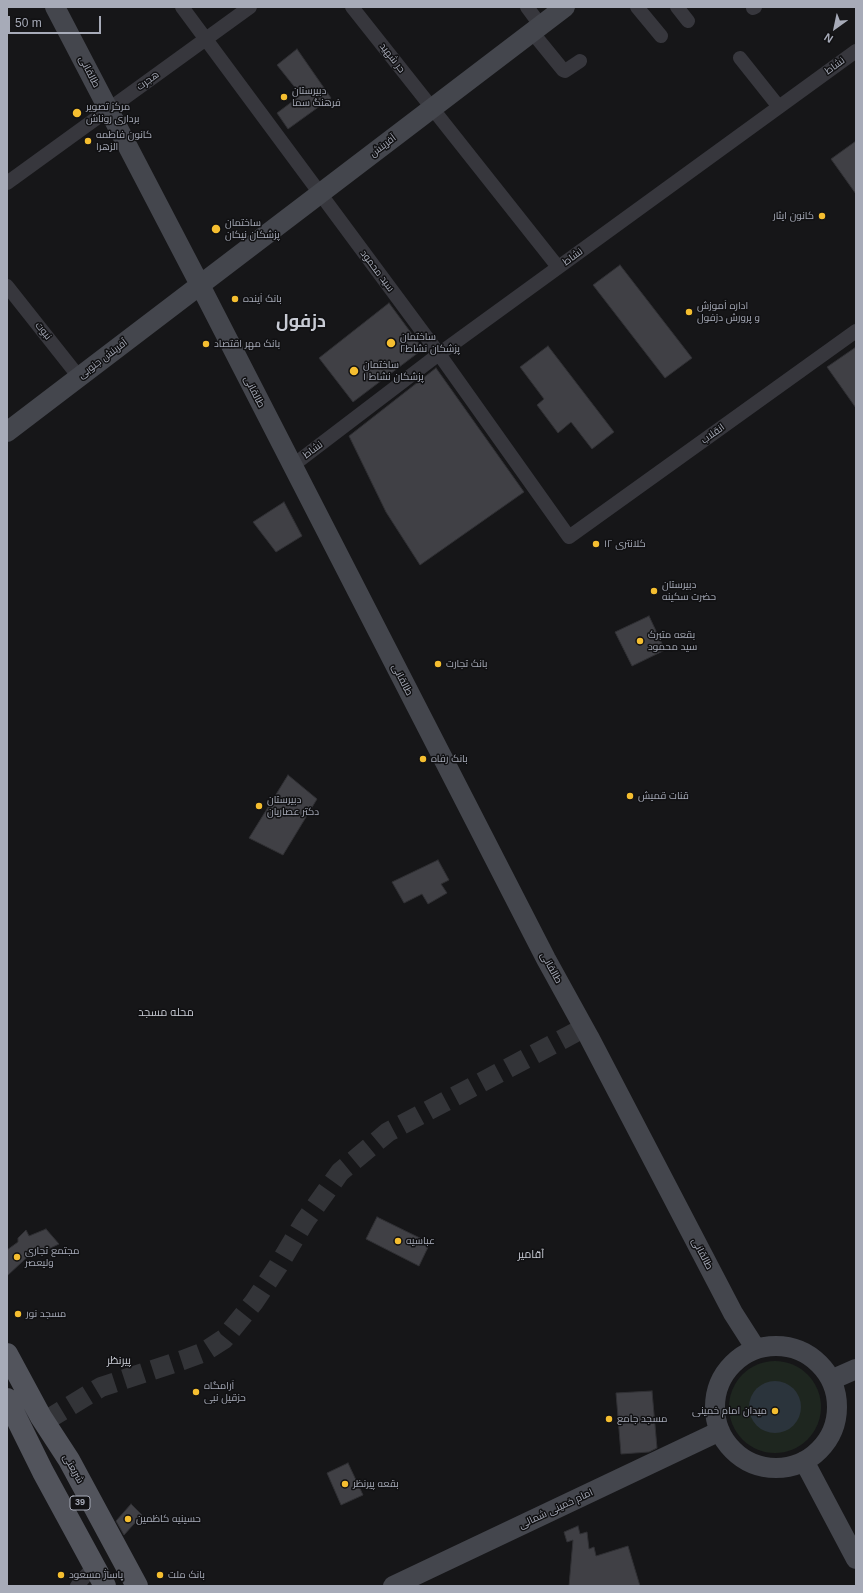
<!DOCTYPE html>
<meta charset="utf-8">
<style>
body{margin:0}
#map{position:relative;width:863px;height:1593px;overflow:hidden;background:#161618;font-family:Arial,sans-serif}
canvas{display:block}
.frame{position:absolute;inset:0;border:8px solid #a7abb8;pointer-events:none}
.north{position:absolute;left:815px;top:8px;width:40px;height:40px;-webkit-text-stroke:3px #111113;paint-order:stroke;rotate:213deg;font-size:11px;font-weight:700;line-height:16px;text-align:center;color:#a7abb8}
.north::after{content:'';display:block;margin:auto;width:14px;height:18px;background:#a7abb8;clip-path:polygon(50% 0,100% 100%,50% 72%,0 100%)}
.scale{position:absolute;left:8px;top:16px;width:93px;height:18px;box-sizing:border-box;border:2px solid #a7abb8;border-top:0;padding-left:5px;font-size:12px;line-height:14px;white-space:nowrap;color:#a7abb8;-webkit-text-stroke:3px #111113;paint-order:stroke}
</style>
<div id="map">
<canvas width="863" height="1593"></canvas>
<div class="frame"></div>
<div class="north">N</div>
<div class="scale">50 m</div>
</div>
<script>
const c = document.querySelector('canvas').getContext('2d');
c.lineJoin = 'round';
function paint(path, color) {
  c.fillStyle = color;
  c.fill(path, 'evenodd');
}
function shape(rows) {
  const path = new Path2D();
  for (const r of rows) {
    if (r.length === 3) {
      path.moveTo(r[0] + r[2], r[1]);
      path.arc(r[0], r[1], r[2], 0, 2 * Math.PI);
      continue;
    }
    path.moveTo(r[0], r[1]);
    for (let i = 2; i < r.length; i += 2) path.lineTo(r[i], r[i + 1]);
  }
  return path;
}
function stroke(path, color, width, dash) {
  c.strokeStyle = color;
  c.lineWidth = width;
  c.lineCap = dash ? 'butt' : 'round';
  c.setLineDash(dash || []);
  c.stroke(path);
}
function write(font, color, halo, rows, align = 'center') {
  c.font = font + ' Arial,Cairo,sans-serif';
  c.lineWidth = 3;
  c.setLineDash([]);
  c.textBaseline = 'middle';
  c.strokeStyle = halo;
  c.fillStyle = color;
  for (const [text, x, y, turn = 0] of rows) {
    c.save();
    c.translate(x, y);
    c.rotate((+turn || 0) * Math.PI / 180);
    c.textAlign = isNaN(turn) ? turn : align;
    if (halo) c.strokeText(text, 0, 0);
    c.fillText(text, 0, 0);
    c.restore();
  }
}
const green = shape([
 [775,1407,46]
]);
const water = shape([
 [775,1407,26]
]);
const building = shape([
 [297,49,331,98,288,129,277,113,301,95,277,65,297,49],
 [856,141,856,194,831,159,856,141],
 [620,265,692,358,665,378,593,285,620,265],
 [389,303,423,349,353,402,319,358,389,303],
 [548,346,614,432,592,449,571,422,558,433,537,405,544,399,520,367,548,346],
 [856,347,856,408,827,367,856,347],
 [436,368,524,492,420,565,386,512,349,436,436,368],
 [284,502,302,536,276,552,253,522,284,502],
 [649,616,665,650,632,666,615,632,649,616],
 [288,775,317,799,283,855,249,838,288,775],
 [438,860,449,880,441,884,447,893,428,904,422,894,404,903,392,882,438,860],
 [377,1217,430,1243,419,1266,366,1239,377,1217],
 [46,1229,59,1244,42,1252,38,1247,7,1276,7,1250,18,1242,18,1238,26,1230,29,1236,46,1229],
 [652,1391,657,1448,649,1452,621,1454,616,1393,652,1391],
 [348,1463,363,1495,341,1505,327,1473,348,1463],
 [131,1504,142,1515,124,1535,116,1521,131,1504],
 [578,1526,580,1534,587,1532,589,1549,594,1547,596,1556,628,1546,640,1586,569,1586,573,1540,567,1542,564,1532,578,1526]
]);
const secondaryTunnel = shape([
 [45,1421,101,1387,183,1360,204,1352,224,1339,254,1302,278,1266,305,1221,340,1172,388,1132,576,1032]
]);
const street = shape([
 [182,7,439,354,569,537,856,331],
 [352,7,558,267],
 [527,7,541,26],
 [637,7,661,36],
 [677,7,688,21],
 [753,8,755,7],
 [532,32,563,70,565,71,580,61],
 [740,58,779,107],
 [7,183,250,7],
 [7,286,79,377],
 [292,466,439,354,856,51],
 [77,1586,94,1566]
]);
const secondary = shape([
 [55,7,200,285,546,959,589,1037,733,1313,756,1349],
 [7,432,565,7],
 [776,1407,61],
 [831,1380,856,1369],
 [804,1461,856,1559],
 [393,1586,720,1431]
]);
const primary = shape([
 [7,1354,41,1417,69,1460,137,1586],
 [7,1399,43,1472,105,1586]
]);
const markers = [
 [284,97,4,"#f5be30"],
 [77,113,5,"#f5be30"],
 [88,141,4,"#f5be30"],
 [822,216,4,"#f5be30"],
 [216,229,5,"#f5be30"],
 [235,299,4,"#f5be30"],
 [689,312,4,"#f5be30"],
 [391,343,5,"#f5be30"],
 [206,344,4,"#f5be30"],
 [354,371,5,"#f5be30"],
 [596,544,4,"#f5be30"],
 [654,591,4,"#f5be30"],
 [640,641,4,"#f5be30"],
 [438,664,4,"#f5be30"],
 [423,759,4,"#f5be30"],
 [630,796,4,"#f5be30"],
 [259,806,4,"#f5be30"],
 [398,1241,4,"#f5be30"],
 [17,1257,4,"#f5be30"],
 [18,1314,4,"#f5be30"],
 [196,1392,4,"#f5be30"],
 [775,1411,4,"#f5be30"],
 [609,1419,4,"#f5be30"],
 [345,1484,4,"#f5be30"],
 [128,1519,4,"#f5be30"],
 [61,1575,4,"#f5be30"],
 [160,1575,4,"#f5be30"]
];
const shields = [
 [80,1503,20]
];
const shieldNames = [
 ["39",80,1503]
];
const streetNames = [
 ["حر شهید",392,58,52],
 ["نشاط",835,66,-36],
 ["طالقانی",89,72,63],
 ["هجرت",148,81,-36],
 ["آفرینش",383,146,-37],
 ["نشاط",573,257,-36],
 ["سید محمود",377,271,53],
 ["نبوت",43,331,51],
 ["آفرینش جنوبی",103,359,-37],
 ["طالقانی",254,392,63],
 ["انقلاب",713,434,-36],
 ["نشاط",313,450,-37],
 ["طالقانی",402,680,63],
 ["طالقانی",551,968,61],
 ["طالقانی",702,1254,62],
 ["شریعتی",73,1469,61],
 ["امام خمینی شمالی",556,1509,-25]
];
const poiNames = [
 ["دبیرستان",292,91],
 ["فرهنگ سما",292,103],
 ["مرکز تصویر",86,107],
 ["برداری روناش",86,119],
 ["کانون فاطمه",96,135],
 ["الزهرا",96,147],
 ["کانون ایثار",814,216,"right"],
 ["ساختمان",225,223],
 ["پزشکان نیکان",225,235],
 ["بانک آینده",243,299],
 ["اداره آموزش",697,306],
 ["و پرورش دزفول",697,318],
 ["ساختمان",400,337],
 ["پزشکان نشاط۲",400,349],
 ["بانک مهر اقتصاد",214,344],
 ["ساختمان",363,365],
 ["پزشکان نشاط ۱",363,377],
 ["کلانتری ۱۲",604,544],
 ["دبیرستان",662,585],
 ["حضرت سکینه",662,597],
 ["بقعه متبرک",648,635],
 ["سید محمود",648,647],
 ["بانک تجارت",446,664],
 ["بانک رفاه",431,759],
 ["قنات قمیش",638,796],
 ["دبیرستان",267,800],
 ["دکتر عصاریان",267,812],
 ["عباسیه",406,1241],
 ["مجتمع تجاری",25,1251],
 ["ولیعصر",25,1263],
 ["مسجد نور",26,1314],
 ["آرامگاه",204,1386],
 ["حزقیل نبی",204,1398],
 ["میدان امام خمینی",767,1411,"right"],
 ["مسجد جامع",617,1419],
 ["بقعه پیرنظر",353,1484],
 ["حسینیه کاظمین",136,1519],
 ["پاساژ مسعود",69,1575],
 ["بانک ملت",168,1575]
];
const neighbourhoodNames = [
 ["محله مسجد",166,1013],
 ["آقامیر",531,1255],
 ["پیرنظر",119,1361]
];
const townNames = [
 ["دزفول",301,322]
];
paint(green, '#1e261f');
paint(water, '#2b343c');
paint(building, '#404045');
stroke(building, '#303034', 1);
stroke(secondaryTunnel, '#333438', 20, [20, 10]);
stroke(street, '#37373d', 14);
stroke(secondary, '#44464d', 20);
stroke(primary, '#52545c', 22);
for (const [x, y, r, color] of markers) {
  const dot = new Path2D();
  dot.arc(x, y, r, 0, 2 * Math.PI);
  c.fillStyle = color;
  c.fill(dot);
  stroke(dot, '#111113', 1.5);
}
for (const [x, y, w] of shields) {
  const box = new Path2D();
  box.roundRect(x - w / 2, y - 7, w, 14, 3);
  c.fillStyle = '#111113';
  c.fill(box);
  stroke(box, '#a7abb8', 1);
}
write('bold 9px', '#a7abb8', null, shieldNames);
write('10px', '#a7abb8', '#111113', streetNames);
write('10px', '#a7abb8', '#111113', poiNames, 'left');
write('11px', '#c8cbd4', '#111113', neighbourhoodNames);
write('bold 18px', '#c8cbd4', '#111113', townNames);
</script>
